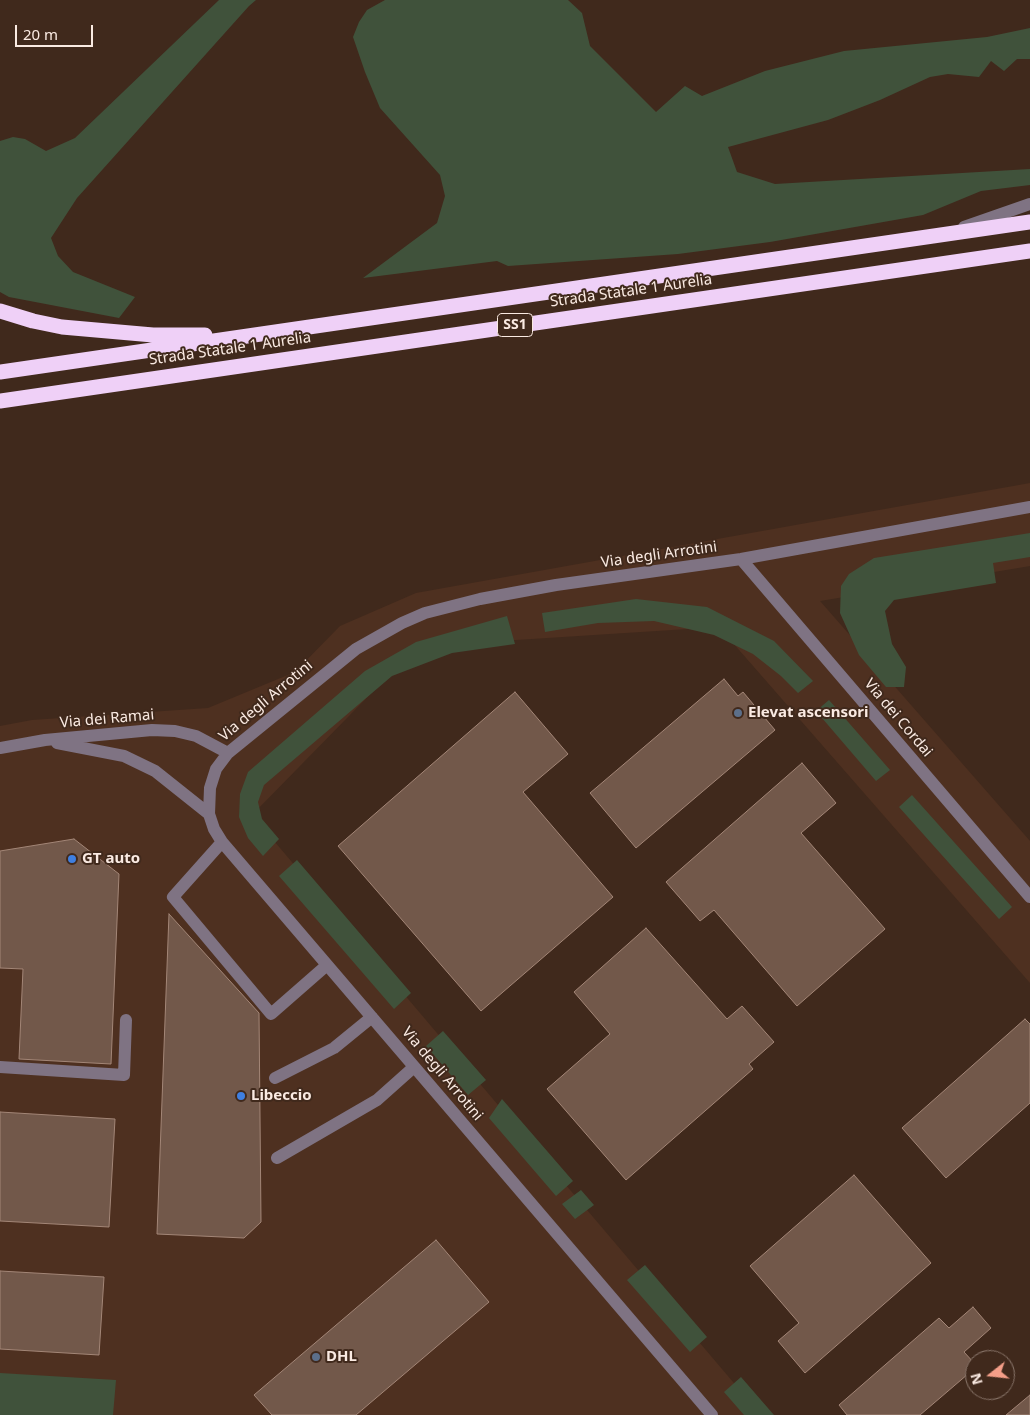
<!DOCTYPE html>
<style>
body{margin:0}
#map{position:relative;width:1030px;height:1415px;overflow:hidden;background:#40291c;font-family:"Noto Sans",sans-serif}
canvas{display:block}
.north{position:absolute;left:965px;top:1350px;width:50px;height:50px;box-sizing:border-box;background:#40291c;border:1px solid #8a766b;border-radius:50%;rotate:254deg;font-size:14px;font-weight:700;line-height:20px;text-align:center;color:#faeae2}
.north::after{content:'';display:block;margin:auto;width:18px;height:22px;background:#f49e88;clip-path:polygon(50% 0,100% 100%,50% 72%,0 100%)}
.scale{position:absolute;left:15px;top:25px;width:78px;height:22px;box-sizing:border-box;border:2px solid #faeae2;border-top:0;padding-left:6px;font-size:15px;line-height:18px;white-space:nowrap;color:#faeae2;-webkit-text-stroke:4px #40291c;paint-order:stroke}
</style>
<div id="map">
<canvas width="1030" height="1415"></canvas>
<div class="north">N</div>
<div class="scale">20 m</div>
</div>
<script>
const c = document.querySelector('canvas').getContext('2d');
c.lineJoin = 'round';
function paint(path, color) {
  c.fillStyle = color;
  c.fill(path, 'evenodd');
}
function shape(rows) {
  const path = new Path2D();
  for (const r of rows) {
    path.moveTo(r[0], r[1]);
    for (let i = 2; i < r.length; i += 2) path.lineTo(r[i], r[i + 1]);
  }
  return path;
}
function stroke(path, color, width, dash) {
  c.strokeStyle = color;
  c.lineWidth = width;
  c.lineCap = dash ? 'butt' : 'round';
  c.setLineDash(dash || []);
  c.stroke(path);
}
function write(font, color, halo, rows, align = 'center') {
  c.font = font + ' "Noto Sans",sans-serif';
  c.lineWidth = 4;
  c.setLineDash([]);
  c.textBaseline = 'middle';
  c.strokeStyle = halo;
  c.fillStyle = color;
  for (const [text, x, y, turn = 0] of rows) {
    c.save();
    c.translate(x, y);
    c.rotate((+turn || 0) * Math.PI / 180);
    c.textAlign = isNaN(turn) ? turn : align;
    if (halo) c.strokeText(text, 0, 0);
    c.fillText(text, 0, 0);
    c.restore();
  }
}
const built = shape([
 [1030,483,1030,566,820,601,1030,841,1030,983,719,627,469,643,395,669,252,815,761,1415,0,1415,0,726,32,720,208,708,295,672,340,626,416,593]
]);
const green = shape([
 [219,0,256,0,249,6,77,198,51,238,58,256,73,272,135,297,119,318,9,297,0,292,0,141,13,137,25,139,46,151,75,138],
 [385,0,568,0,582,13,590,46,656,112,685,86,702,96,765,71,844,51,987,37,1030,28,1030,59,1017,59,1004,71,991,61,979,77,948,74,930,77,880,100,828,120,728,147,737,172,775,184,1030,169,1030,185,981,191,923,215,770,242,678,254,508,266,497,261,363,278,437,223,445,196,440,175,380,108,365,72,353,37,359,22,367,10],
 [1030,533,1030,557,993,563,996,583,894,600,885,611,892,644,906,667,904,687,886,687,859,655,840,613,841,586,849,574,874,558],
 [636,599,707,607,774,641,813,681,798,693,781,676,753,654,714,635,654,621,598,623,545,632,542,613],
 [507,616,515,644,452,653,392,676,264,785,258,802,262,819,279,839,263,856,248,838,239,817,240,794,248,772,365,671,416,642],
 [829,700,890,770,876,781,816,711],
 [912,795,1012,907,999,919,899,807],
 [297,860,411,993,394,1009,279,876],
 [443,1031,486,1080,468,1095,426,1046],
 [502,1099,573,1181,556,1196,489,1118],
 [581,1190,594,1205,575,1219,562,1204],
 [645,1265,707,1337,690,1352,627,1280],
 [0,1373,116,1380,113,1415,0,1415],
 [741,1377,774,1415,744,1415,724,1392]
]);
const building = shape([
 [724,679,738,696,743,692,775,730,636,848,590,793,724,679],
 [515,692,568,754,523,792,613,897,481,1011,338,846,515,692],
 [802,763,836,803,801,833,885,929,797,1006,714,910,700,921,666,882,802,763],
 [74,839,119,874,111,1064,19,1059,23,969,0,968,0,851,74,839],
 [169,914,259,1013,261,1222,244,1238,157,1234,169,914],
 [646,928,727,1019,742,1006,774,1042,749,1064,753,1069,626,1180,547,1089,610,1034,574,992,646,928],
 [1025,1019,1030,1024,1030,1103,946,1178,902,1128,1025,1019],
 [0,1112,115,1119,109,1227,0,1221,0,1112],
 [854,1175,931,1263,805,1373,778,1341,799,1323,750,1266,854,1175],
 [436,1240,489,1302,356,1415,272,1415,254,1395,436,1240],
 [0,1271,104,1277,99,1355,0,1349,0,1271],
 [973,1307,991,1328,964,1352,975,1364,975,1368,920,1415,847,1415,839,1405,939,1318,949,1328,973,1307],
 [1030,1395,1030,1415,1006,1415,1030,1395]
]);
const minor = shape([
 [964,227,1030,204],
 [741,559,1030,897],
 [57,743,124,756,155,771,209,814],
 [0,748,45,740,152,730,175,731,196,736,228,753],
 [222,842,173,897,271,1014,327,965],
 [0,1067,124,1075,126,1020],
 [275,1078,334,1048,372,1017],
 [277,1158,377,1100,414,1067],
 [712,1415,222,842,214,829,209,814,210,788,216,769,228,753,356,649,402,623,425,613,480,599,556,585,741,559,1030,507]
]);
const highway = shape([
 [0,311,33,321,62,327,153,335,205,335],
 [0,372,1030,222],
 [0,401,1030,251]
]);
const markers = [
 [738,713,5,"#5c6f8a"],
 [72,859,5,"#3f7fe0"],
 [241,1096,5,"#3f7fe0"],
 [316,1357,5,"#5c6f8a"]
];
const shields = [
 [515,325,35]
];
const shieldNames = [
 ["SS1",515,325]
];
const streetNames = [
 ["Strada Statale 1 Aurelia",631,291,-8],
 ["Strada Statale 1 Aurelia",230,349,-8],
 ["Via degli Arrotini",659,555,-8],
 ["Via degli Arrotini",266,701,-40],
 ["Via dei Cordai",898,718,50],
 ["Via dei Ramai",107,719,-5],
 ["Via degli Arrotini",442,1074,50]
];
const poiNames = [
 ["Elevat ascensori",748,713],
 ["GT auto",82,859],
 ["Libeccio",251,1096],
 ["DHL",326,1357]
];
paint(built, '#4e3020');
paint(green, '#40523b');
paint(building, '#72584a');
stroke(building, '#a38677', 1);
stroke(minor, '#7f7383', 12);
stroke(highway, '#efd0f7', 15);
for (const [x, y, r, color] of markers) {
  const dot = new Path2D();
  dot.arc(x, y, r, 0, 2 * Math.PI);
  c.fillStyle = color;
  c.fill(dot);
  stroke(dot, '#40291c', 2);
}
for (const [x, y, w] of shields) {
  const box = new Path2D();
  box.roundRect(x - w / 2, y - 11.5, w, 23, 4);
  c.fillStyle = '#40291c';
  c.fill(box);
  stroke(box, '#faeae2', 1);
}
write('bold 14px', '#faeae2', null, shieldNames);
write('15px', '#faeae2', '#40291c', streetNames);
write('bold 15px', '#faeae2', '#40291c', poiNames, 'left');
</script>
